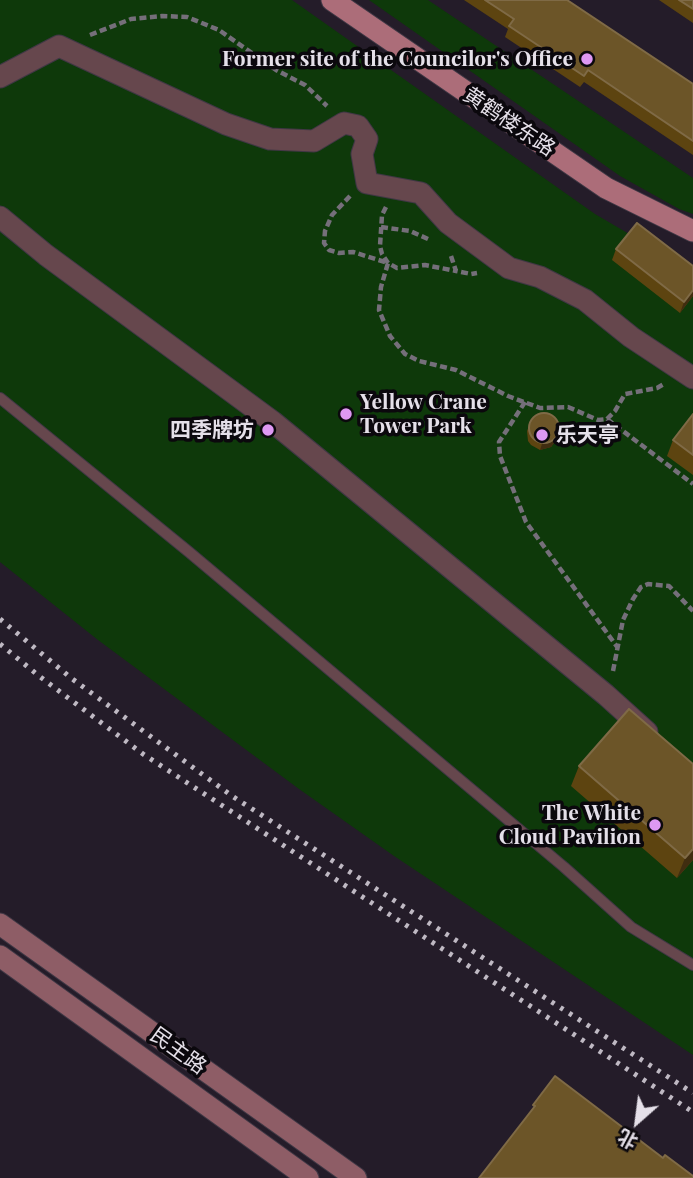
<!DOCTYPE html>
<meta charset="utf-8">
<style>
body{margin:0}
#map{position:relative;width:693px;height:1178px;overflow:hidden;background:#241c29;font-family:"Playfair Display","Noto Sans SC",serif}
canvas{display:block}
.north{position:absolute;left:602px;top:1087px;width:70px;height:70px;-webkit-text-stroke:5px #0b080d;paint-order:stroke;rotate:208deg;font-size:19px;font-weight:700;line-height:28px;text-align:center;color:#e5e0e9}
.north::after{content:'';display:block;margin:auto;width:24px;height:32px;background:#e5e0e9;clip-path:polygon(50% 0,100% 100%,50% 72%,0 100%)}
</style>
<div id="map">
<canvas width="693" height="1178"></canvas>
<div class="north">北</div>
</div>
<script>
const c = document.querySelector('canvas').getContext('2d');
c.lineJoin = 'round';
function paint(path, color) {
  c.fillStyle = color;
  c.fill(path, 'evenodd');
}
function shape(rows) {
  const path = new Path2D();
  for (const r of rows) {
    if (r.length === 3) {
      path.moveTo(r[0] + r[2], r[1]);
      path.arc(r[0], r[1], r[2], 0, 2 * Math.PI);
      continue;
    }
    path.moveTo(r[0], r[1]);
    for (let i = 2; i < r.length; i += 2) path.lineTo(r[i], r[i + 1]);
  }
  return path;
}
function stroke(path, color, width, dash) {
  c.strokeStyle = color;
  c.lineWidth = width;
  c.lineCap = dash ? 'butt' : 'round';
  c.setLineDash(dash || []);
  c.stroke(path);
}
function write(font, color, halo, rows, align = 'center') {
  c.font = font + ' "Playfair Display","Noto Sans SC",serif';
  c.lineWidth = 7;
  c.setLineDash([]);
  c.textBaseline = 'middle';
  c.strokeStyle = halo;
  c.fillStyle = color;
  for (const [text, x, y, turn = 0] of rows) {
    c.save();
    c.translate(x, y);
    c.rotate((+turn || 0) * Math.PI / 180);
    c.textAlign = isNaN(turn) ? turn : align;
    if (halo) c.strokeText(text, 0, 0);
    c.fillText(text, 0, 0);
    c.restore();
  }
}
const green = shape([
 [0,0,292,0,595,214,636,238,693,265,693,1055,394,856,299,789,98,640,0,562],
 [369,0,428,0,693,178,693,214,679,209,620,176]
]);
const path = shape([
 [90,35,131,19,162,16,187,17,219,30,276,70,305,85,327,106],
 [350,196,332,215,325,231,324,243,329,250,339,253,353,252,388,263,381,287,379,310,390,336,405,354,419,361,456,370,508,396,540,408,568,407,598,420,607,419,615,411,625,394,657,388,664,384],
 [386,207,382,215,380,246,382,254,388,263,397,268,425,265,456,271],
 [381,227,410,231,428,239],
 [451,256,456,271,471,274,477,273],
 [525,402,499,442,500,456,526,522,618,648],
 [607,419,693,484],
 [613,671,623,620,633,599,641,587,648,584,669,586,693,611]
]);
const lane = shape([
 [0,398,189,552,564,867,631,927,693,965]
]);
const street = shape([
 [0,77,59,46,226,124,270,139,314,141,344,123,358,126,367,139,362,154,367,183,421,193,448,223,509,268,540,277,585,300,631,337,693,378],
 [0,217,46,255,273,422,606,695,647,732]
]);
const secondary = shape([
 [0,924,356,1178],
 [0,956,308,1178]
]);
const primary = shape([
 [332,0,606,188,693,231]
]);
const rail = shape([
 [0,619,71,678,232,796,693,1093],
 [0,644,39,676,143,754,693,1112]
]);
const wall = shape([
 [464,0,567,0,693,84,693,155,584,82,580,87,505,37,508,29],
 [659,0,693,0,693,23],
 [616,249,693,296,680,313,612,260],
 [693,414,693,475,667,456,673,440],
 [529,426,557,439,551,447,540,450,531,445,528,441,527,431],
 [579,766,693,860,677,878,571,786]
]);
const shadedWall = shape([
 [693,290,693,296,680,313,684,302],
 [559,434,557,439,551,447,540,450,542,444],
 [693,849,693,860,677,878,685,858]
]);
const building = shape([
 [485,0,567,0,693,84,693,141,588,70,584,76,509,26,514,19,485,0],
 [679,0,693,0,693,9,679,0],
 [637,223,693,266,693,290,684,302,616,249,637,223],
 [544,428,15],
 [693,414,693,455,673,440,693,414],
 [629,709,693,764,693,849,685,858,579,766,629,709],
 [555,1076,663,1158,665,1155,693,1176,693,1178,479,1178,535,1106,533,1105,555,1076]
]);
const markers = [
 [587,59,7,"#de98f2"],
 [346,414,7,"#de98f2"],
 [268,430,7,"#de98f2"],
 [542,435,7,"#de98f2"],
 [655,825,7,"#de98f2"]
];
const poiNames = [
 ["Former site of the Councilor's Office",573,59],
 ["Yellow Crane",360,402,"left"],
 ["Tower Park",360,426,"left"],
 ["四季牌坊",254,430],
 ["乐天亭",556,435,"left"],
 ["The White",641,813],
 ["Cloud Pavilion",641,837]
];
const streetNames = [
 ["黄鹤楼东路",509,122,34],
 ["民主路",178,1051,36]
];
paint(green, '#0e390a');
stroke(lane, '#3f3744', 12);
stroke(street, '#3f3744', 23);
stroke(secondary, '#3f3744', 23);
stroke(primary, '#3f3744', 23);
stroke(path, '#756f7a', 4.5, [7, 3.5]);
stroke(lane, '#66474d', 10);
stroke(street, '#66474d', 21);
stroke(secondary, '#8e5d66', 21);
stroke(primary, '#ac6d79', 21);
stroke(rail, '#bfb9c3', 5, [3.5, 7]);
paint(wall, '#5d4410');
paint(shadedWall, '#402d10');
paint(building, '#6c5528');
stroke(building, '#7f6a46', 2);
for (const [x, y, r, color] of markers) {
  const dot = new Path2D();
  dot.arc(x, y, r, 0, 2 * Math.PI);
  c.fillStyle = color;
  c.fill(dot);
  stroke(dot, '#0b080d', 2.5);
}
write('bold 21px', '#e5e0e9', '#0b080d', poiNames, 'right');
write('21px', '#e5e0e9', '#0b080d', streetNames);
</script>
